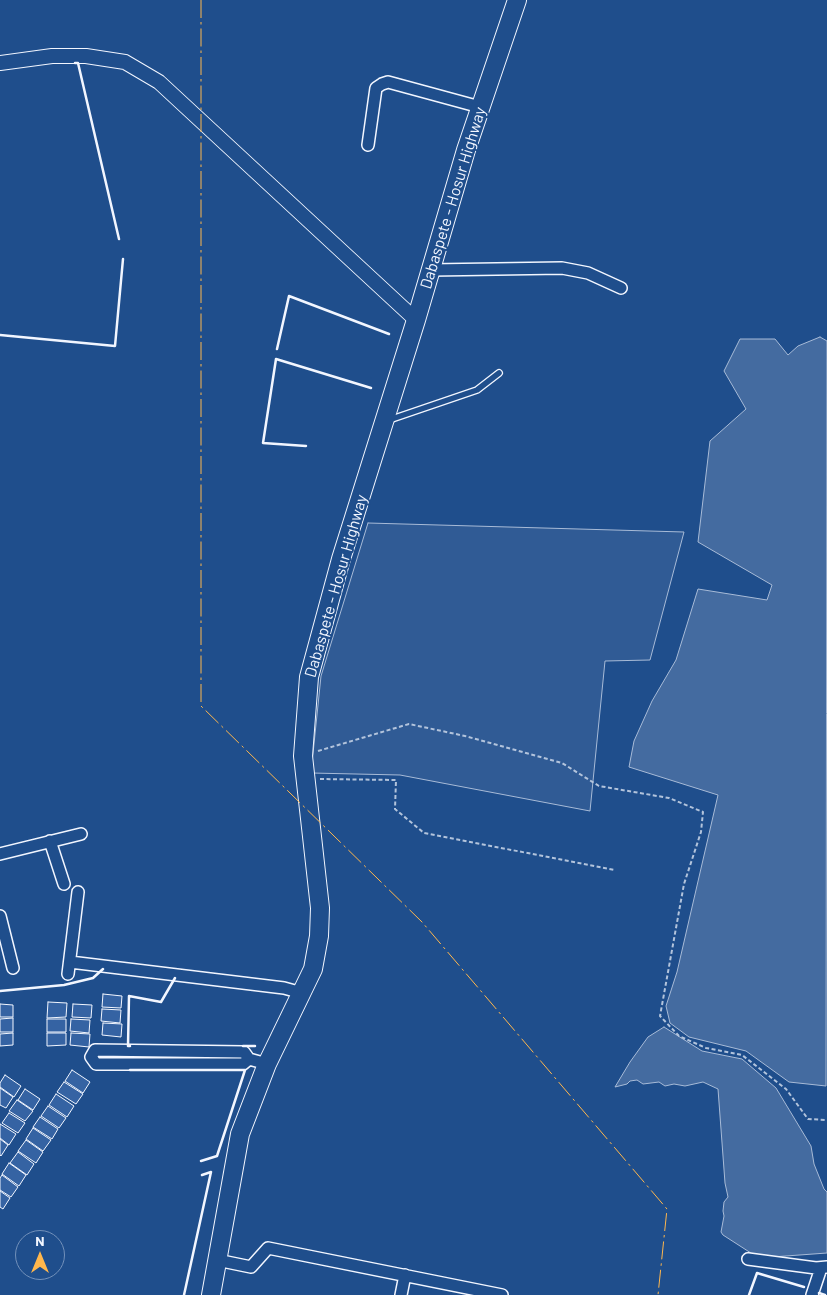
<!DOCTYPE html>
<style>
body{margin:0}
#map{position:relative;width:827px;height:1295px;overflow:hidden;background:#1f4e8c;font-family:Barlow,sans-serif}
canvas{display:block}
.north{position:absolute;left:15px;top:1230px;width:50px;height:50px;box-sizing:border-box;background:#1f4e8c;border:1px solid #7391ba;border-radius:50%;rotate:0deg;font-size:14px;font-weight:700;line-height:20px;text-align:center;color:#f2f6ff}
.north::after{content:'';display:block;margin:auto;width:18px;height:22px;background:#ffb74d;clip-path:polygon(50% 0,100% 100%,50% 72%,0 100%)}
</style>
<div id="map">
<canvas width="827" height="1295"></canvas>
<div class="north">N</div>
</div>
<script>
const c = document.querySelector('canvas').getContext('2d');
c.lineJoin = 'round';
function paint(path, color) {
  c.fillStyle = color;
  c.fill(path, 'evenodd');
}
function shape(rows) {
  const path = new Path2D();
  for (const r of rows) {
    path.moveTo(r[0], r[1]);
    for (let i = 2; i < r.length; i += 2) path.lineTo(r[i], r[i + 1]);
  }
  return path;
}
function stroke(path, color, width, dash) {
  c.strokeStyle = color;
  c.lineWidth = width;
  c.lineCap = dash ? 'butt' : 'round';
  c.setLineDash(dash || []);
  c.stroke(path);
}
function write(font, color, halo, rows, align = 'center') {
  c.font = font + ' Barlow,sans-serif';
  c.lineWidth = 4;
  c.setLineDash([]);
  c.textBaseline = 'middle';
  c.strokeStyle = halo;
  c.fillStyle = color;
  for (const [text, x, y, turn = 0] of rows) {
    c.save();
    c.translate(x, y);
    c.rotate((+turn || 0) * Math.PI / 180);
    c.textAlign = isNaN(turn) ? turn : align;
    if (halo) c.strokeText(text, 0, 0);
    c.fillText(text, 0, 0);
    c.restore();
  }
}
const built = shape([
 [368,523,684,532,650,660,605,661,590,811,400,775,311,773,321,676,368,523]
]);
const water = shape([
 [820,337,827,341,826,1086,789,1082,746,1051,689,1037,670,1023,666,1006,677,972,718,795,629,767,634,741,652,701,676,660,698,589,767,600,772,585,698,542,710,441,746,409,724,371,740,339,775,339,788,355,798,346,820,337],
 [664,1027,702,1051,742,1059,776,1088,811,1146,814,1164,824,1189,827,1192,827,1253,772,1257,754,1255,723,1235,721,1232,724,1216,723,1211,724,1202,728,1197,725,1183,718,1089,703,1082,685,1086,674,1084,665,1086,659,1082,643,1084,637,1080,630,1081,627,1084,615,1087,630,1062,648,1037,664,1027]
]);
const building = shape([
 [103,994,122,996,121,1008,102,1007,103,994],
 [48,1002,67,1003,66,1017,47,1018,48,1002],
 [0,1004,13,1005,13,1017,0,1017,0,1004],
 [73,1004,92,1005,91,1018,72,1017,73,1004],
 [102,1009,121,1010,120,1023,101,1021,102,1009],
 [13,1018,13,1032,0,1032,0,1019,13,1018],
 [47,1019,66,1019,66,1032,47,1032,47,1019],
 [71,1019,90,1020,89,1033,70,1031,71,1019],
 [103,1023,122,1024,121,1037,102,1035,103,1023],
 [13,1033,13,1045,0,1046,0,1034,13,1033],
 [47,1033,66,1033,66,1045,47,1046,47,1033],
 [71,1033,90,1034,89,1047,70,1045,71,1033],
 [72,1070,90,1082,83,1093,65,1081,72,1070],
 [5,1075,21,1086,14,1097,0,1087,0,1083,5,1075],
 [64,1082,83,1094,76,1104,57,1092,64,1082],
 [0,1088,13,1097,6,1108,0,1105,0,1088],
 [25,1089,40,1099,33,1110,18,1100,25,1089],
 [56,1094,74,1106,67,1117,49,1105,56,1094],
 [17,1100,33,1111,25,1121,9,1111,17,1100],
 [48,1106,66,1118,59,1128,41,1116,48,1106],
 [9,1113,25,1123,18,1133,2,1123,9,1113],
 [40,1117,58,1129,52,1139,33,1127,40,1117],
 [0,1124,16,1134,9,1145,0,1138,0,1124],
 [33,1128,51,1140,43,1151,26,1139,33,1128],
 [0,1139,8,1145,1,1156,0,1155,0,1139],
 [26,1140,43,1152,36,1163,18,1151,26,1140],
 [18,1152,34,1164,27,1175,10,1163,18,1152],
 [9,1163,26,1175,19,1186,2,1174,9,1163],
 [2,1175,18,1187,11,1197,0,1190,0,1178,2,1175],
 [0,1191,10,1198,3,1209,0,1207,0,1191]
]);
const path = shape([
 [318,751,409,724,465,736,562,763,599,786,669,798,703,812,701,832,684,884,660,1016,679,1036,706,1048,742,1055,786,1089,808,1119,827,1120],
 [320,779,396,780,395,809,424,833,615,870]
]);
const service = shape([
 [389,420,477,390,499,373]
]);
const minor = shape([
 [368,145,376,88,382,84,388,82,480,107],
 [431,270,562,268,588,273,621,288],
 [50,841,64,884],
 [0,854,81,834],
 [0,916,13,968],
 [70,962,284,988,302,993],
 [68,974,78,892],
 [249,1059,243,1064,96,1064,91,1057,95,1050,244,1052,249,1059,267,1064],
 [748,1259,816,1268,827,1267],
 [217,1260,251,1267,268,1248,502,1295],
 [401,1295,405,1275],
 [812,1295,821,1268]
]);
const tertiary = shape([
 [0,63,52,56,86,56,125,62,159,82,416,320]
]);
const trunk = shape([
 [211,1295,240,1134,267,1064,313,969,319,936,320,908,303,756,309,677,341,559,416,320,466,150,517,0]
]);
const wall = shape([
 [75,63,78,63,119,239],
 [0,335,115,346,123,259],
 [277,349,289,296,389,334],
 [306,446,263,443,276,359,371,388],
 [0,991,64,985,93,978,103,969],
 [130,1046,128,1046,129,996,161,1002,175,978],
 [243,1046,255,1046],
 [130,1070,245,1070,217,1156,201,1161],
 [819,1293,825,1295],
 [184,1295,211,1172,202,1175],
 [749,1295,757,1273,804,1287]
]);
const power = shape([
 [201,0,201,706,422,922,667,1209,658,1295]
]);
const streetNames = [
 ["Dabaspete - Hosur Highway",453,198,-73],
 ["Dabaspete - Hosur Highway",336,586,-74]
];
paint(built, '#305b95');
stroke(built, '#a8bbd7', 1);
paint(water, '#446ba0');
stroke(water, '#a8bbd7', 1);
paint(building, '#3563a3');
stroke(building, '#f2f6ff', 1);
stroke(service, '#f2f6ff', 8);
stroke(minor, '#f2f6ff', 14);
stroke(tertiary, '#f2f6ff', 16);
stroke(trunk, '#f2f6ff', 20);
stroke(path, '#b3c4dc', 2, [4, 2.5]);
stroke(service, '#1f4e8c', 5.5);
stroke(minor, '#1f4e8c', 11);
stroke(tertiary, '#1f4e8c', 14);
stroke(trunk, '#1f4e8c', 18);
stroke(wall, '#f2f6ff', 2.5);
stroke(power, '#ffb74d', 1, [18, 4, 2.5, 4]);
write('16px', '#f2f6ff', '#1f4e8c', streetNames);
</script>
